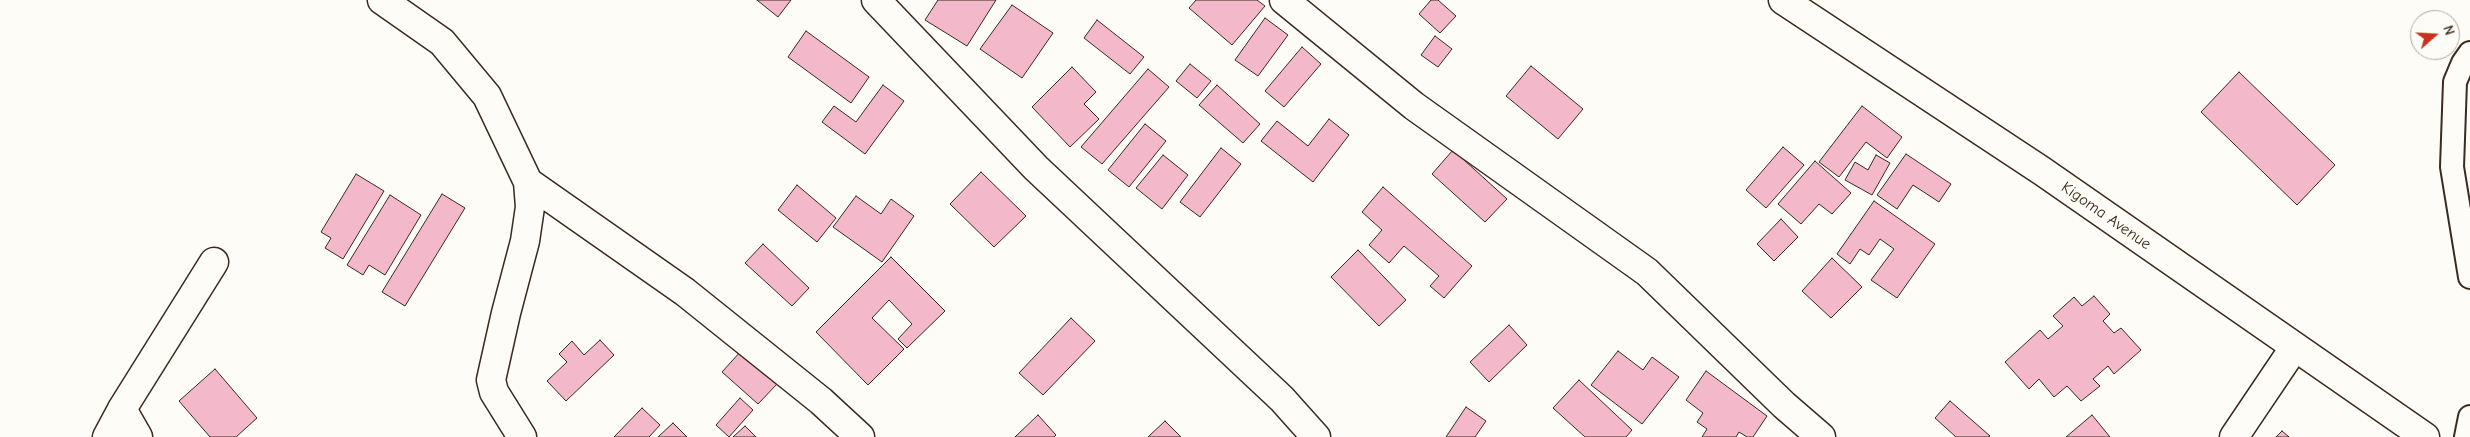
<!DOCTYPE html>
<style>
body{margin:0}
#map{position:relative;width:2470px;height:437px;overflow:hidden;background:#fdfcf7;font-family:"Comic Neue",sans-serif}
canvas{display:block}
.north{position:absolute;left:2410px;top:10px;width:50px;height:50px;box-sizing:border-box;background:#fdfcf7;border:1px solid #afa8a0;border-radius:50%;rotate:71deg;font-size:14px;font-weight:700;line-height:20px;text-align:center;color:#3b2a1e}
.north::after{content:'';display:block;margin:auto;width:18px;height:22px;background:#c8321e;clip-path:polygon(50% 0,100% 100%,50% 72%,0 100%)}
</style>
<div id="map">
<canvas width="2470" height="437"></canvas>
<div class="north">N</div>
</div>
<script>
const c = document.querySelector('canvas').getContext('2d');
c.lineJoin = 'round';
function paint(path, color) {
  c.fillStyle = color;
  c.fill(path, 'evenodd');
}
function shape(rows) {
  const path = new Path2D();
  for (const r of rows) {
    path.moveTo(r[0], r[1]);
    for (let i = 2; i < r.length; i += 2) path.lineTo(r[i], r[i + 1]);
  }
  return path;
}
function stroke(path, color, width, dash) {
  c.strokeStyle = color;
  c.lineWidth = width;
  c.lineCap = dash ? 'butt' : 'round';
  c.setLineDash(dash || []);
  c.stroke(path);
}
function write(font, color, halo, rows, align = 'center') {
  c.font = font + ' "Comic Neue",sans-serif';
  c.lineWidth = 4.5;
  c.setLineDash([]);
  c.textBaseline = 'middle';
  c.strokeStyle = halo;
  c.fillStyle = color;
  for (const [text, x, y, turn = 0] of rows) {
    c.save();
    c.translate(x, y);
    c.rotate((+turn || 0) * Math.PI / 180);
    c.textAlign = isNaN(turn) ? turn : align;
    if (halo) c.strokeText(text, 0, 0);
    c.fillText(text, 0, 0);
    c.restore();
  }
}
const building = shape([
 [757,0,791,0,778,17,757,0],
 [938,0,996,0,967,46,925,20,938,0],
 [1196,0,1257,0,1265,6,1232,45,1189,8,1196,0],
 [1431,0,1438,0,1456,16,1440,33,1419,14,1431,0],
 [1012,5,1053,33,1022,78,980,49,1012,5],
 [1265,18,1288,35,1258,76,1235,60,1265,18],
 [1097,20,1144,57,1130,74,1084,38,1097,20],
 [806,31,869,77,851,103,788,57,806,31],
 [1435,36,1452,49,1438,67,1421,55,1435,36],
 [1302,47,1321,64,1284,107,1265,91,1302,47],
 [1190,64,1211,81,1197,98,1176,81,1190,64],
 [1531,66,1583,109,1558,139,1506,96,1531,66],
 [1072,67,1096,92,1084,104,1099,119,1070,147,1032,107,1072,67],
 [1148,69,1169,87,1102,164,1081,147,1148,69],
 [2239,72,2335,165,2297,205,2201,112,2239,72],
 [883,85,904,101,865,154,822,122,834,106,856,122,883,85],
 [1217,85,1260,124,1243,143,1199,105,1217,85],
 [1862,106,1902,137,1887,158,1866,142,1839,177,1819,162,1862,106],
 [1329,119,1349,135,1313,182,1261,141,1277,121,1308,146,1329,119],
 [1145,124,1166,141,1129,187,1108,170,1145,124],
 [1783,147,1804,165,1766,208,1746,190,1783,147],
 [1221,148,1241,164,1200,217,1180,202,1221,148],
 [1453,150,1507,199,1485,222,1432,174,1453,150],
 [1906,154,1951,184,1939,202,1913,185,1897,209,1877,195,1906,154],
 [1163,155,1188,175,1162,209,1136,188,1163,155],
 [1876,155,1890,163,1872,195,1845,180,1855,162,1868,170,1876,155],
 [1815,161,1851,193,1832,214,1819,204,1801,224,1778,204,1815,161],
 [981,172,1026,216,994,247,950,204,981,172],
 [356,174,384,191,343,259,325,248,331,238,321,232,356,174],
 [797,185,836,218,817,242,778,210,797,185],
 [1383,187,1472,266,1444,298,1430,286,1439,276,1404,246,1389,263,1369,245,1382,230,1362,212,1383,187],
 [442,194,465,208,405,306,382,292,442,194],
 [390,195,421,215,385,275,369,265,363,275,347,265,390,195],
 [856,196,881,214,891,199,914,216,882,262,833,227,856,196],
 [1874,201,1935,244,1897,298,1871,280,1894,249,1880,239,1869,255,1860,249,1850,264,1837,254,1874,201],
 [1781,219,1798,237,1774,261,1757,244,1781,219],
 [763,244,809,288,792,306,745,263,763,244],
 [1358,250,1406,300,1379,326,1331,277,1358,250],
 [891,257,945,311,907,348,898,339,912,324,889,300,872,318,904,349,868,385,816,332,891,257],
 [1832,258,1862,287,1831,318,1802,291,1832,258],
 [2094,296,2110,314,2103,321,2114,333,2121,328,2141,350,2114,374,2108,366,2093,379,2100,386,2081,401,2067,386,2054,397,2039,379,2029,389,2005,362,2040,330,2048,339,2063,326,2053,316,2074,297,2082,306,2094,296],
 [1071,318,1095,341,1043,395,1019,373,1071,318],
 [1509,325,1527,345,1489,382,1470,362,1509,325],
 [600,340,614,355,566,401,547,381,567,362,559,354,572,341,584,355,600,340],
 [741,351,777,384,758,404,722,372,741,351],
 [1618,351,1643,370,1652,357,1679,377,1642,424,1591,385,1618,351],
 [215,369,257,418,236,437,210,437,179,401,215,369],
 [1706,371,1767,416,1753,437,1747,437,1739,432,1736,437,1702,437,1707,429,1697,422,1703,413,1686,400,1706,371],
 [1579,380,1632,430,1626,437,1585,437,1553,408,1579,380],
 [740,398,753,410,729,437,716,425,740,398],
 [1950,401,1990,436,1988,437,1956,437,1935,418,1950,401],
 [1466,407,1486,421,1475,437,1446,437,1466,407],
 [642,408,660,425,649,437,614,437,642,408],
 [1038,415,1056,435,1054,437,1015,437,1038,415],
 [2092,415,2110,437,2066,437,2092,415],
 [1165,421,1181,437,1148,437,1165,421],
 [673,423,687,437,658,437,673,423],
 [745,426,756,437,733,437,745,426],
 [2282,431,2289,437,2276,437,2282,431]
]);
const lane = shape([
 [2470,53,2463,63,2455,82,2452,167,2470,277],
 [2466,437,2470,417]
]);
const street = shape([
 [382,0,442,42,487,96,528,182,530,207,525,241,506,313,491,380,494,392,522,437],
 [876,0,1036,168,1282,399,1316,437],
 [1284,0,1414,106,1647,272,1784,405,1821,437],
 [528,182,685,292,821,401,860,437],
 [122,409,138,437],
 [107,437,122,409,214,262],
 [2234,437,2294,348]
]);
const primary = shape([
 [1783,0,2042,171,2425,437]
]);
const streetNames = [
 ["Kigoma Avenue",2106,216,35]
];
paint(building, '#f3b9ca');
stroke(building, '#3b2a1e', 1);
stroke(lane, '#3b2a1e', 26);
stroke(street, '#3b2a1e', 31);
stroke(primary, '#3b2a1e', 31);
stroke(lane, '#fdfcf7', 22);
stroke(street, '#fdfcf7', 28);
stroke(primary, '#fdfcf7', 28);
write('16px', '#3b2a1e', '#fdfcf7', streetNames);
</script>
